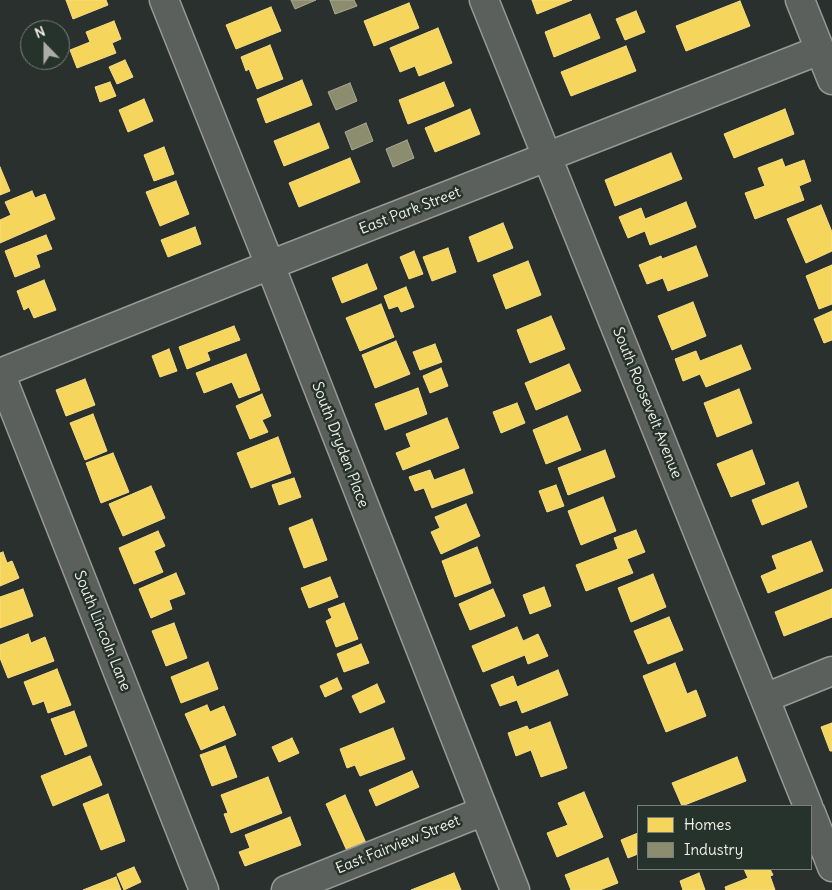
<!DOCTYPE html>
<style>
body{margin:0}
#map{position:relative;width:832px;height:890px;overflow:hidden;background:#29302d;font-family:Delius,sans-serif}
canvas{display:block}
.legend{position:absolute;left:637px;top:805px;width:175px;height:65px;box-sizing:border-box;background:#26332d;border:1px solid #787f78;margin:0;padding:6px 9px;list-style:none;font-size:15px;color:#f4f1e8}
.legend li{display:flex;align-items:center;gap:10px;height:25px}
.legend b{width:25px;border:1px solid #787f78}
.north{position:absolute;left:20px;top:20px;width:50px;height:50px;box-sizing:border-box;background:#26332d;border:1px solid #787f78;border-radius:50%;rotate:338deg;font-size:14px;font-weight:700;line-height:20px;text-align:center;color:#f4f1e8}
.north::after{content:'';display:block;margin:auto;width:18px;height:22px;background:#adada7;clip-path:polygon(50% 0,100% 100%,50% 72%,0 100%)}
</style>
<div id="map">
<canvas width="832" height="890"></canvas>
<ul class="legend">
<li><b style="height:14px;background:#f6d55c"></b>Homes</li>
<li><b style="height:14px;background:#8c8c6e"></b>Industry</li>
</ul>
<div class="north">N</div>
</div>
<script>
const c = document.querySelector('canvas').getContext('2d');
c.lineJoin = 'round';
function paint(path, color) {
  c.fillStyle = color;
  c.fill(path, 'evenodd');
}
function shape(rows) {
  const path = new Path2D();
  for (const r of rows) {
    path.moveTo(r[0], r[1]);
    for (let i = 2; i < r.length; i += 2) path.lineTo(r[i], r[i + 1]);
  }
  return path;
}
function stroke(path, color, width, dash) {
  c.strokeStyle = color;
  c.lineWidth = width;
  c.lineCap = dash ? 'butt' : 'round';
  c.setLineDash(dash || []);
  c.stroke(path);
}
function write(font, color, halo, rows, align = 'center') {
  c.font = font + ' Delius,sans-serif';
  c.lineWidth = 5;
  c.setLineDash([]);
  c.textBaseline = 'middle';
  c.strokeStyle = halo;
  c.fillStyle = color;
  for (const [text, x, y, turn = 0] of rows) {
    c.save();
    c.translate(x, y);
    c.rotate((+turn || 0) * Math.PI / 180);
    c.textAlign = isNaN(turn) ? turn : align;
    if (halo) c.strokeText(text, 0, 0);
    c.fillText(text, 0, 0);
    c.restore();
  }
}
const homes = shape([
 [66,0,106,0,108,5,73,19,66,0],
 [532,0,572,0,537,14,532,0],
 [740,1,750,26,686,51,676,26,740,1],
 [409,3,419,28,374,46,364,21,409,3],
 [271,7,281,31,236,49,226,25,271,7],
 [636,11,645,32,625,40,616,19,636,11],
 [590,14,600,38,554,57,545,32,590,14],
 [114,21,121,39,112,43,116,53,77,68,70,50,90,42,86,32,114,21],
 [438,28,452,63,419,76,415,66,400,72,390,48,438,28],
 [270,45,283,79,257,89,249,69,246,71,241,57,270,45],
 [626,46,636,71,571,96,561,72,626,46],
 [125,60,133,77,117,84,109,67,125,60],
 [302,80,312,105,266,123,257,99,302,80],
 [110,82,116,96,100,102,95,87,110,82],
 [444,82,454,106,408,124,399,100,444,82],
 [144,99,153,121,128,132,119,110,144,99],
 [470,109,480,134,435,152,425,128,470,109],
 [785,109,794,134,734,158,724,134,785,109],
 [319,123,329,148,284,166,274,141,319,123],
 [164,147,174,174,154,181,144,155,164,147],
 [671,153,682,179,615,206,605,180,671,153],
 [350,158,360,182,299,207,289,183,350,158],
 [782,159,785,167,804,160,811,181,799,186,804,200,755,219,745,193,765,186,758,168,782,159],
 [0,167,10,191,0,195,0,167],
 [176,181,189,214,160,226,146,192,176,181],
 [32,191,35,198,45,194,55,219,0,243,0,220,11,215,5,202,32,191],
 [686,202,696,227,650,245,645,231,628,238,619,217,641,208,645,219,686,202],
 [821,205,832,232,832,251,806,263,787,219,821,205],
 [503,223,513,248,478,262,469,237,503,223],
 [195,227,201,244,168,257,161,240,195,227],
 [46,235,52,249,36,255,40,267,15,277,5,251,46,235],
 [696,246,708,276,668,291,663,278,647,284,639,265,661,256,662,259,696,246],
 [448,248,456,272,432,281,423,257,448,248],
 [414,251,423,274,409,279,400,257,414,251],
 [528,261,541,295,506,309,493,275,528,261],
 [367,264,377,289,342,303,332,278,367,264],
 [832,265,832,304,819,309,806,276,832,265],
 [44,280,56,310,34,318,29,307,24,310,17,291,44,280],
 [406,287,414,307,401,312,398,306,389,309,384,296,406,287],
 [693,302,706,336,672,350,658,316,693,302],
 [381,304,394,337,360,351,346,318,381,304],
 [832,311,832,340,824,343,814,319,832,311],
 [551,316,565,349,530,363,517,330,551,316],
 [234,326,240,340,207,352,210,360,187,369,179,347,234,326],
 [396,341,410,374,375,388,362,355,396,341],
 [435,344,442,362,420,370,413,352,435,344],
 [741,345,751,369,706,387,700,374,683,381,675,359,696,351,700,361,741,345],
 [169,349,177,371,160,377,152,356,169,349],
 [246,354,260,390,239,398,232,382,204,393,196,373,246,354],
 [569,364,581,391,536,410,525,383,569,364],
 [441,368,448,386,430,393,423,376,441,368],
 [85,379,95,405,66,416,56,390,85,379],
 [418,388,427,414,385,430,375,404,418,388],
 [739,389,752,423,717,437,704,403,739,389],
 [262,394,271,416,262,420,268,432,250,439,236,406,262,394],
 [517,403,525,423,501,433,493,412,517,403],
 [93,414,107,451,85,460,70,423,93,414],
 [567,416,581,450,546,464,533,430,567,416],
 [447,418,459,448,403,470,396,453,411,447,406,434,447,418],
 [278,437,291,473,251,488,237,453,278,437],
 [605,450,615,477,568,495,558,468,605,450],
 [752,450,765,484,731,497,717,464,752,450],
 [113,453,129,492,101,503,86,463,113,453],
 [464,469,473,493,432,508,424,488,415,491,409,477,430,470,434,480,464,469],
 [294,478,301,497,279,505,272,485,294,478],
 [798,482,807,507,762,525,752,500,798,482],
 [556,485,564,506,547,512,539,491,556,485],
 [151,486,165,518,123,536,109,504,151,486],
 [603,497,616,531,581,545,568,511,603,497],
 [466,504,480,536,441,554,431,532,440,528,435,517,466,504],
 [312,519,327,560,304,568,289,528,312,519],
 [636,530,645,552,627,559,633,573,586,591,576,565,618,549,614,538,636,530],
 [158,531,165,546,154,551,163,572,134,584,119,548,158,531],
 [811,541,823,571,768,593,761,576,777,569,772,556,811,541],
 [477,547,491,583,455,597,442,561,477,547],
 [3,552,7,563,12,561,19,578,0,586,0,553,3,552],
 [176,573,185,594,169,600,172,609,151,618,139,589,176,573],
 [653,574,666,607,631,622,618,588,653,574],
 [330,577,338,597,309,608,301,588,330,577],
 [544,587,551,606,530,614,523,595,544,587],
 [23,589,33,616,0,628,0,597,23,589],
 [493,589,505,616,470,630,459,604,493,589],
 [832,589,832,617,784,636,775,612,832,589],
 [344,603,358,639,336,647,326,621,332,618,328,609,344,603],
 [669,617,683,650,648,664,634,631,669,617],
 [174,623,187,658,166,666,152,631,174,623],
 [517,627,523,641,538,634,548,656,528,664,525,655,483,672,472,646,517,627],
 [28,634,31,643,45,637,54,661,8,678,0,658,0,645,28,634],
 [361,644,369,663,344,672,337,654,361,644],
 [208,662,218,689,181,703,171,677,208,662],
 [675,663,687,694,696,690,706,716,666,732,643,676,675,663],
 [57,669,71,705,48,713,44,701,33,705,24,682,57,669],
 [558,670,568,695,522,713,517,700,500,706,491,685,513,676,517,687,558,670],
 [337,678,342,689,325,697,320,686,337,678],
 [377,684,385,702,360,713,352,696,377,684],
 [207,705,210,712,224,706,236,735,201,750,185,714,207,705],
 [74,711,87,746,65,755,51,719,74,711],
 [550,722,567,768,541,777,531,750,516,756,508,733,527,726,529,730,550,722],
 [832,723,832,751,830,751,821,727,832,723],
 [393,728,405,759,360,776,355,765,347,768,340,749,393,728],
 [292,738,299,753,279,762,272,747,292,738],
 [225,746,237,777,212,786,200,755,225,746],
 [90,756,102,785,53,806,41,776,90,756],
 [737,757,746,781,682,806,672,783,737,757],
 [412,771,419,787,376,806,369,790,412,771],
 [268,777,282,813,231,833,224,814,228,813,221,795,268,777],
 [584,792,603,837,557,857,547,833,568,825,558,803,584,792],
 [108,794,125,841,101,850,83,804,108,794],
 [345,795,366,843,347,851,326,804,345,795],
 [290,817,301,845,245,866,239,852,250,848,245,835,290,817],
 [638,833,638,854,628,858,621,840,638,833],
 [608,858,618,883,600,890,571,890,565,875,608,858],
 [134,867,141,882,124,890,117,874,134,867],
 [744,869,770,869,773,875,770,876,775,890,726,890,725,887,748,878,744,869],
 [454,873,461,890,411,890,454,873],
 [699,873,705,890,683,890,680,881,699,873],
 [116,877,121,890,83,890,116,877]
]);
const industry = shape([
 [291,0,316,0,295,9,291,0],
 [330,0,354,0,357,6,335,14,330,0],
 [350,83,357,101,336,110,328,92,350,83],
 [366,123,373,141,352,150,345,132,366,123],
 [407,140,414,158,393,167,386,149,407,140]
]);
const minor = shape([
 [164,0,270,265,515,890],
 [484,0,808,806],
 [800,0,832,80],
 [0,373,270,265,820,50],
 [0,373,204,890],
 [765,698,832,671],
 [811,813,832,867],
 [286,890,484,811]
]);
const streetNames = [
 ["East Park Street",410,211,-21],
 ["South Roosevelt Avenue",647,403,68],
 ["South Dryden Place",340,445,69],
 ["South Lincoln Lane",102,631,68],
 ["East Fairview Street",398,845,-22]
];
paint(homes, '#f6d55c');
stroke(homes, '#f5dd86', 1);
paint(industry, '#8c8c6e');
stroke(industry, '#abaa93', 1);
stroke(minor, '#969996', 31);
stroke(minor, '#5c605c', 28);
write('15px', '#f4f1e8', '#26332d', streetNames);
</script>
